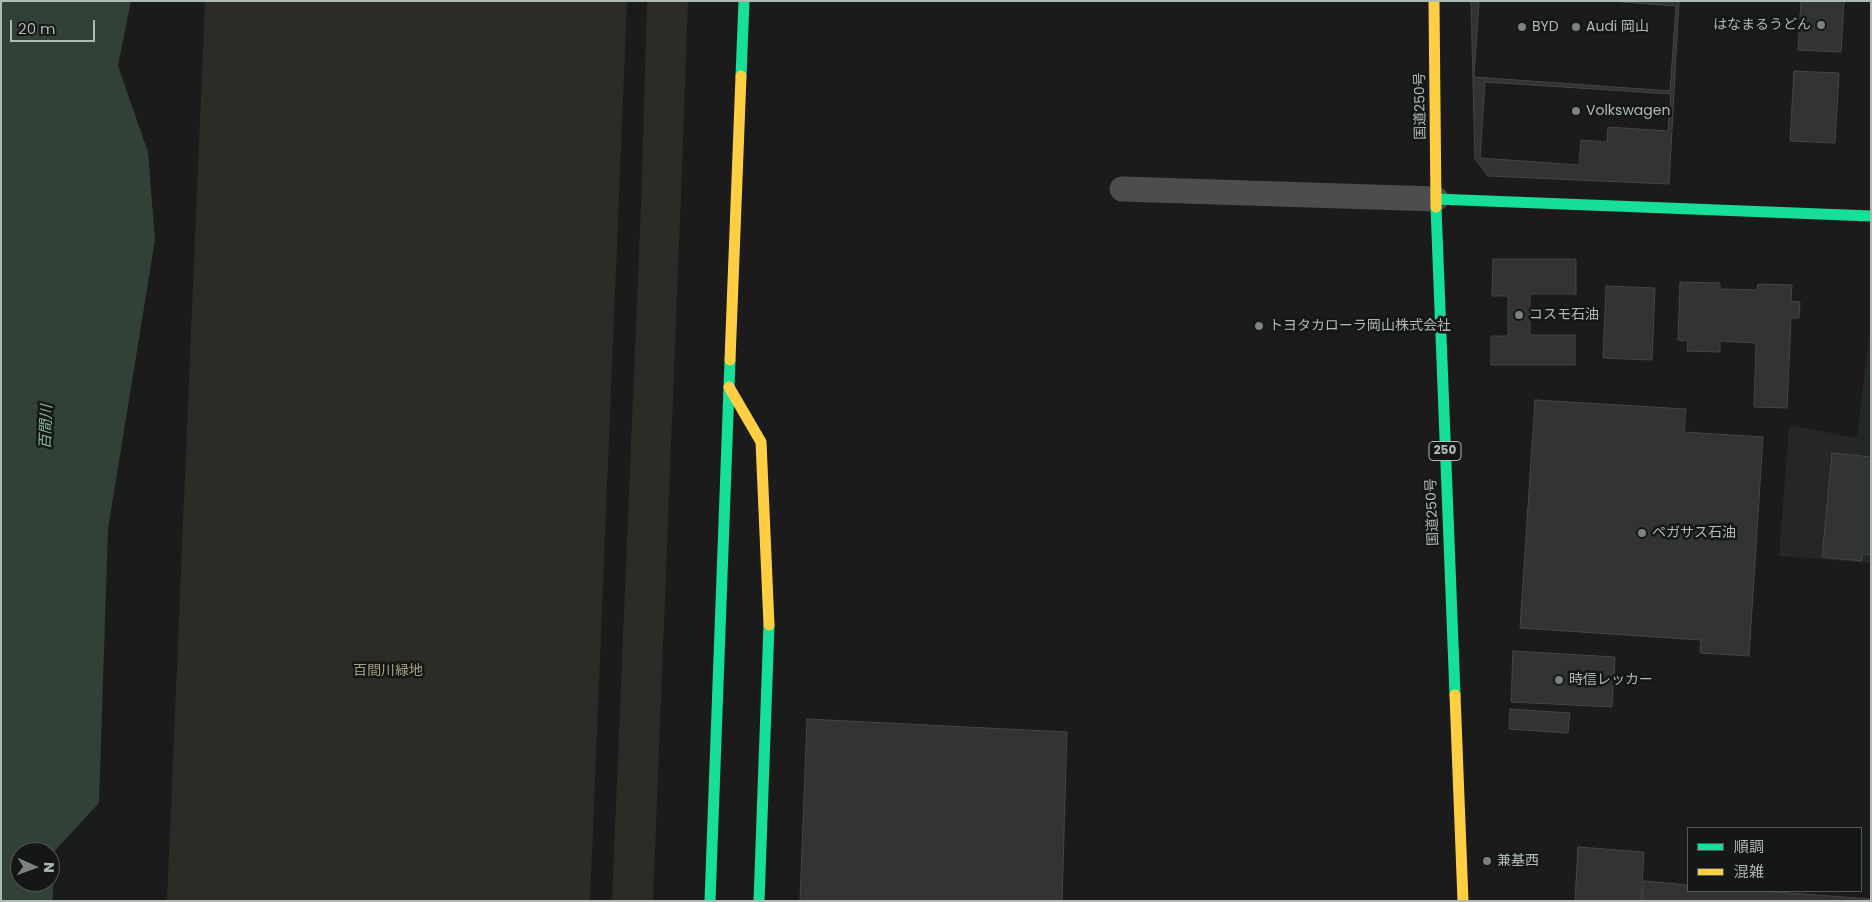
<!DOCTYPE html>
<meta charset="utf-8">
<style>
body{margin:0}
#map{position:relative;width:1872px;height:902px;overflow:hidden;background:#1b1b1b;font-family:Poppins,"Noto Sans JP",sans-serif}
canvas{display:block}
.frame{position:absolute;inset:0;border:2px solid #adbbb4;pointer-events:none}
.legend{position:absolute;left:1687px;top:827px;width:175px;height:65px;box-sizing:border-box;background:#151717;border:1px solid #525956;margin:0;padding:6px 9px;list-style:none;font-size:15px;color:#adbbb4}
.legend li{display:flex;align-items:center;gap:10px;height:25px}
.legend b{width:25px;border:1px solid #525956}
.north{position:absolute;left:10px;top:842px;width:50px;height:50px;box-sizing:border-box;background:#151717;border:1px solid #525956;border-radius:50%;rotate:92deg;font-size:14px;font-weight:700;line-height:20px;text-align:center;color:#adbbb4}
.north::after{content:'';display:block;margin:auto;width:18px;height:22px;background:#7a837e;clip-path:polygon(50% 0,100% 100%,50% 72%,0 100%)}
.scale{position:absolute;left:10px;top:20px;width:85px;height:22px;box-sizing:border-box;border:2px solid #adbbb4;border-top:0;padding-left:6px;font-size:15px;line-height:18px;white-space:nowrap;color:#adbbb4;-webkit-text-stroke:4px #151717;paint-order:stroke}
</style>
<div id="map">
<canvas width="1872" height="902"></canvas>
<div class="frame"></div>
<ul class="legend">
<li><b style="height:6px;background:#16e098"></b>順調</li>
<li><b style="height:6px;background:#ffcf43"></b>混雑</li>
</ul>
<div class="north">N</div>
<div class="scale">20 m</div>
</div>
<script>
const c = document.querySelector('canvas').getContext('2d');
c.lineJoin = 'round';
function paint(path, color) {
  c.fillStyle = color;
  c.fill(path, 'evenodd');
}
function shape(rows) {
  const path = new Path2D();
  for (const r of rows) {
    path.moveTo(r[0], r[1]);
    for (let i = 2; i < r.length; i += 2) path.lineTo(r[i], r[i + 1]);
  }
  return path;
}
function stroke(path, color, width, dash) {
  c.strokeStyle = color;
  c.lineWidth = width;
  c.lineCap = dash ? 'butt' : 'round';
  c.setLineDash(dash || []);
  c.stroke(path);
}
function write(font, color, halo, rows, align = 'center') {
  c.font = font + ' Poppins,"Noto Sans JP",sans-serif';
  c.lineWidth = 5;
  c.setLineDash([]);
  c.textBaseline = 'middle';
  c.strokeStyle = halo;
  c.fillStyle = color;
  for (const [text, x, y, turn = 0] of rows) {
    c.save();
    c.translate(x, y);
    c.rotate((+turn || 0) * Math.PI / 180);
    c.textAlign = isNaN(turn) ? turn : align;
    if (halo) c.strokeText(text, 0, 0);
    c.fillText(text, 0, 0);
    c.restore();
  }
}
const built = shape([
 [1871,319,1871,563,1779,556,1789,425,1857,438]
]);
const green = shape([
 [205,1,627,1,590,901,167,901],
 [647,1,688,1,683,143,653,901,612,901,641,206]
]);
const water = shape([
 [1,1,131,1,118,66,148,152,155,240,108,529,99,803,50,856,50,852,20,852,20,882,26,882,10,901,1,901]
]);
const river = shape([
 [27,901,28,882]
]);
const building = shape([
 [1471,1,1679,1,1669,184,1488,176,1475,159,1471,1],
 [1479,1,1610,1,1676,6,1670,91,1474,77,1479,1],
 [1801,1,1844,1,1841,52,1798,50,1801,1],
 [1794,71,1839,73,1835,143,1790,141,1794,71],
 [1485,82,1671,94,1668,131,1608,127,1607,142,1581,140,1579,165,1480,158,1485,82],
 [1493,259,1576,259,1576,294,1530,294,1530,335,1575,335,1575,365,1491,365,1491,336,1508,336,1508,296,1492,296,1493,259],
 [1680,282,1720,283,1720,289,1757,290,1758,284,1792,285,1791,301,1800,302,1799,318,1791,318,1787,408,1754,407,1756,343,1720,341,1720,352,1687,351,1688,341,1678,340,1680,282],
 [1606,286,1655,288,1652,360,1603,358,1606,286],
 [1535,400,1686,409,1684,432,1763,437,1749,656,1700,653,1701,640,1520,628,1535,400],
 [1832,453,1871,457,1871,555,1862,554,1862,561,1822,557,1832,453],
 [1513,651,1615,657,1612,707,1511,702,1513,651],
 [1510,709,1570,713,1568,733,1509,729,1510,709],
 [807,719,1067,732,1062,901,800,901,807,719],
 [1578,847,1644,852,1641,901,1575,901,1578,847],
 [1644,881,1688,885,1688,891,1763,891,1871,899,1871,901,1642,901,1644,881]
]);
const street = shape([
 [1122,189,1436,199]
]);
const fast = shape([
 [741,76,744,1],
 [1436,199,1871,216],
 [1436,207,1455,695],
 [710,901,730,360],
 [759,901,769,625]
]);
const slow = shape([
 [1434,1,1436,207],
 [730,360,741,76],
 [729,387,761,442,769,625],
 [1455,695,1463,901]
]);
const markers = [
 [1821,25,5,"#7a837e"],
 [1522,27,5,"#7a837e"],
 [1576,27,5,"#7a837e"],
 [1576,111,5,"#7a837e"],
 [1519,315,5,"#7a837e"],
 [1259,326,5,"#7a837e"],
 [1642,533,5,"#7a837e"],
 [1559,680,5,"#7a837e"],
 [1487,861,5,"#7a837e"]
];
const shields = [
 [1445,451,32]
];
const shieldNames = [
 ["250",1445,451]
];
const poiNames = [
 ["はなまるうどん",1811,25,"right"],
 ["BYD",1532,27],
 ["Audi 岡山",1586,27],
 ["Volkswagen",1586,111],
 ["コスモ石油",1529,315],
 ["トヨタカローラ岡山株式会社",1269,326],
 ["ペガサス石油",1652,533],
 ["時信レッカー",1569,680],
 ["兼基西",1497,861]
];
const streetNames = [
 ["国道250号",1421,106,-91],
 ["国道250号",1433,512,-92]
];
const parkNames = [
 ["百間川緑地",388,671]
];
const waterNames = [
 ["百間川",47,427,-88]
];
paint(built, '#252727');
paint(green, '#2c2b25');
paint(water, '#314135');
stroke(river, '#314135', 51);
paint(building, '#323333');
stroke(building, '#434746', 1);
stroke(street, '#4b4e4c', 25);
stroke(fast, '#16e098', 11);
stroke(slow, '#ffcf43', 11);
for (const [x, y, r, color] of markers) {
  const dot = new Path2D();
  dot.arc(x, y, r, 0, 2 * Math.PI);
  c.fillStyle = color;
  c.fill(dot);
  stroke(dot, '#151717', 2);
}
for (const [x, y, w] of shields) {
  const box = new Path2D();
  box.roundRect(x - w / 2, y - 9.5, w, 19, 4);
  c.fillStyle = '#151717';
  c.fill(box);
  stroke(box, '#adbbb4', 1);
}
write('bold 12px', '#adbbb4', null, shieldNames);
write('14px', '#adbbb4', '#151717', poiNames, 'left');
write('14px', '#adbbb4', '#151717', streetNames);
write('14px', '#a6a285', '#151717', parkNames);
write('italic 15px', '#86b593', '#151717', waterNames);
</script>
